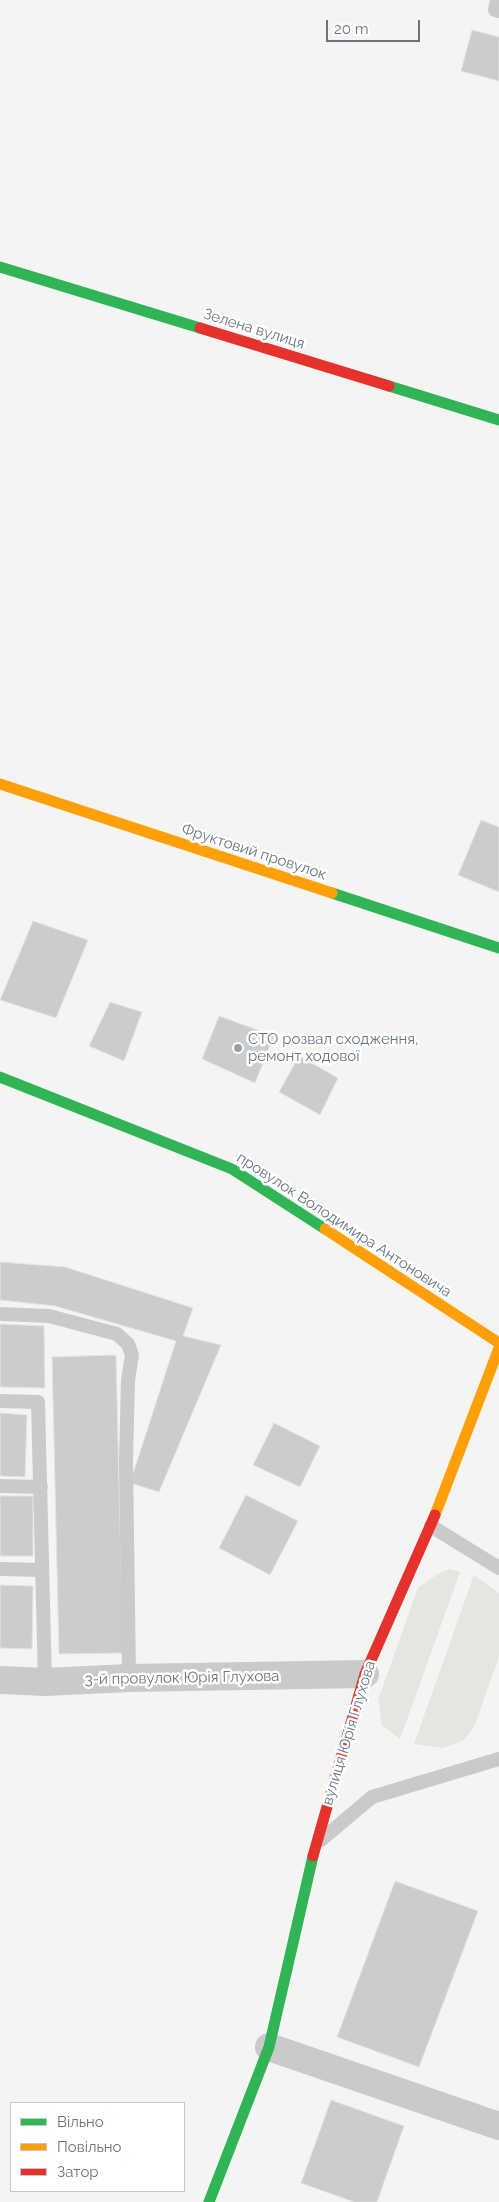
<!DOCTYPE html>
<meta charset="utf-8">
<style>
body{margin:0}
#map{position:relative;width:499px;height:2202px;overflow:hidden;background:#f4f4f3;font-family:Raleway,sans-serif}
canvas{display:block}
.legend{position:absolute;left:10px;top:2102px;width:175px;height:90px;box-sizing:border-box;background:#fff;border:1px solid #c3c7cc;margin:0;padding:6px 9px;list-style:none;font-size:15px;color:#68747f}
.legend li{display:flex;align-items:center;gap:10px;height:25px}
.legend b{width:25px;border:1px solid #c3c7cc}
.scale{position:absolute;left:326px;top:20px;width:94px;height:22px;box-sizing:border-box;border:2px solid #68747f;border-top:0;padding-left:6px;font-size:15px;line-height:18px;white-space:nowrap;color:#68747f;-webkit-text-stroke:4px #fff;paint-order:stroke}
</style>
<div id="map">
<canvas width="499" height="2202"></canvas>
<ul class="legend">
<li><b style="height:6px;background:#30b455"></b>Вільно</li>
<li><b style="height:6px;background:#ff9f0a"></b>Повільно</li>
<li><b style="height:6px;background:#e5322d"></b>Затор</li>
</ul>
<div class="scale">20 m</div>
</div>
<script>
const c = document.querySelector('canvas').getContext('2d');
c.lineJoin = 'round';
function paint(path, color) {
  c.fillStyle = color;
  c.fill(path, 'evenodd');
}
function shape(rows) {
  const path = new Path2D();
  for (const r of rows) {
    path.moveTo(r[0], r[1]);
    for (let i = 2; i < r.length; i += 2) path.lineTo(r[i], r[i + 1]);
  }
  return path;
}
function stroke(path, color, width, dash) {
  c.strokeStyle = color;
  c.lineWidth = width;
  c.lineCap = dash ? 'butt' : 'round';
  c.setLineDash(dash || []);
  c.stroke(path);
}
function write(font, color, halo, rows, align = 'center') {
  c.font = font + ' Raleway,sans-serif';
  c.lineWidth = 5;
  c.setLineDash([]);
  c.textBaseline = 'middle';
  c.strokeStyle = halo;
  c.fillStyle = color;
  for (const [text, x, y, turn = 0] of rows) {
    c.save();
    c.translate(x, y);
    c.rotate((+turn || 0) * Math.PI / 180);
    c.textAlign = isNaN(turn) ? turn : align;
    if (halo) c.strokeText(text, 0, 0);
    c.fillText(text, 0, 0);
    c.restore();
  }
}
const green = shape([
 [449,1569,460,1572,400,1739,382,1725,378,1700,418,1588,436,1575],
 [474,1575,499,1593,499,1657,474,1727,464,1740,443,1748,414,1744]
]);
const building = shape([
 [472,30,499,37,499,81,461,71,472,30],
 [481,820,499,827,499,892,458,875,481,820],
 [33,921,88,940,56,1018,0,1000,33,921],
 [110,1002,142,1012,124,1061,89,1046,110,1002],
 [219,1016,274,1036,255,1083,202,1059,219,1016],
 [299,1056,338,1078,320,1115,279,1092,299,1056],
 [0,1262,65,1267,193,1308,183,1336,221,1345,159,1492,130,1483,176,1341,55,1306,0,1300,0,1262],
 [0,1324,44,1326,45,1388,0,1387,0,1324],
 [116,1355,123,1653,59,1654,52,1357,116,1355],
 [0,1413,27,1415,25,1477,0,1476,0,1413],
 [274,1423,320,1446,300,1487,253,1465,274,1423],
 [246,1495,298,1521,270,1575,219,1548,246,1495],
 [0,1496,33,1496,33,1556,0,1556,0,1496],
 [0,1585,33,1586,32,1649,0,1648,0,1585],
 [395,1881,478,1911,419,2067,337,2037,395,1881],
 [331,2100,404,2126,377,2202,354,2202,301,2183,331,2100]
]);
const lane = shape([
 [497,0,495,10,499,11],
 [0,1314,49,1316,117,1334,128,1344,132,1355,128,1380,126,1461,129,1678],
 [0,1401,38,1402,45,1682],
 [0,1486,41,1487],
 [431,1526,499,1568],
 [0,1569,42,1570],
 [321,1840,372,1797,499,1759]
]);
const street = shape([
 [0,1680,45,1682,129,1678,365,1674],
 [269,2047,499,2126]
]);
const fast = shape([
 [0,267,200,328],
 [389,386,499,420],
 [332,893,499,948],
 [0,1077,232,1169,325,1229],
 [209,2202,269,2047,313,1856]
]);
const slow = shape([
 [0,784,332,893],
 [325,1229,499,1343],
 [435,1515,499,1348]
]);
const jam = shape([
 [200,328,389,386],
 [313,1856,365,1674,435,1515]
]);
const markers = [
 [238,1048,5,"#99a1a8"]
];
const streetNames = [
 ["Зелена вулиця",254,329,17],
 ["Фруктовий провулок",254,852,18],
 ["провулок Володимира Антоновича",344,1225,33],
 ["3-й провулок Юрія Глухова",182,1678,-1],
 ["вулиця Юрія Глухова",349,1733,-73]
];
const poiNames = [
 ["СТО розвал сходження,",248,1039],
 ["ремонт ходової",248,1056]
];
paint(green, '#e4e6e1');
paint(building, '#cbcccd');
stroke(building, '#e3e3e2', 1);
stroke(lane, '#c9caca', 14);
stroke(street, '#c9caca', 28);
stroke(fast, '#30b455', 11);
stroke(slow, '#ff9f0a', 11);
stroke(jam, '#e5322d', 11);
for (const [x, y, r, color] of markers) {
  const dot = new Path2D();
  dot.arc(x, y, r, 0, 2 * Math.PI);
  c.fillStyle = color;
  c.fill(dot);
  stroke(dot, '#fff', 2);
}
write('15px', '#68747f', '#fff', streetNames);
write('15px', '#68747f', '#fff', poiNames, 'left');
</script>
